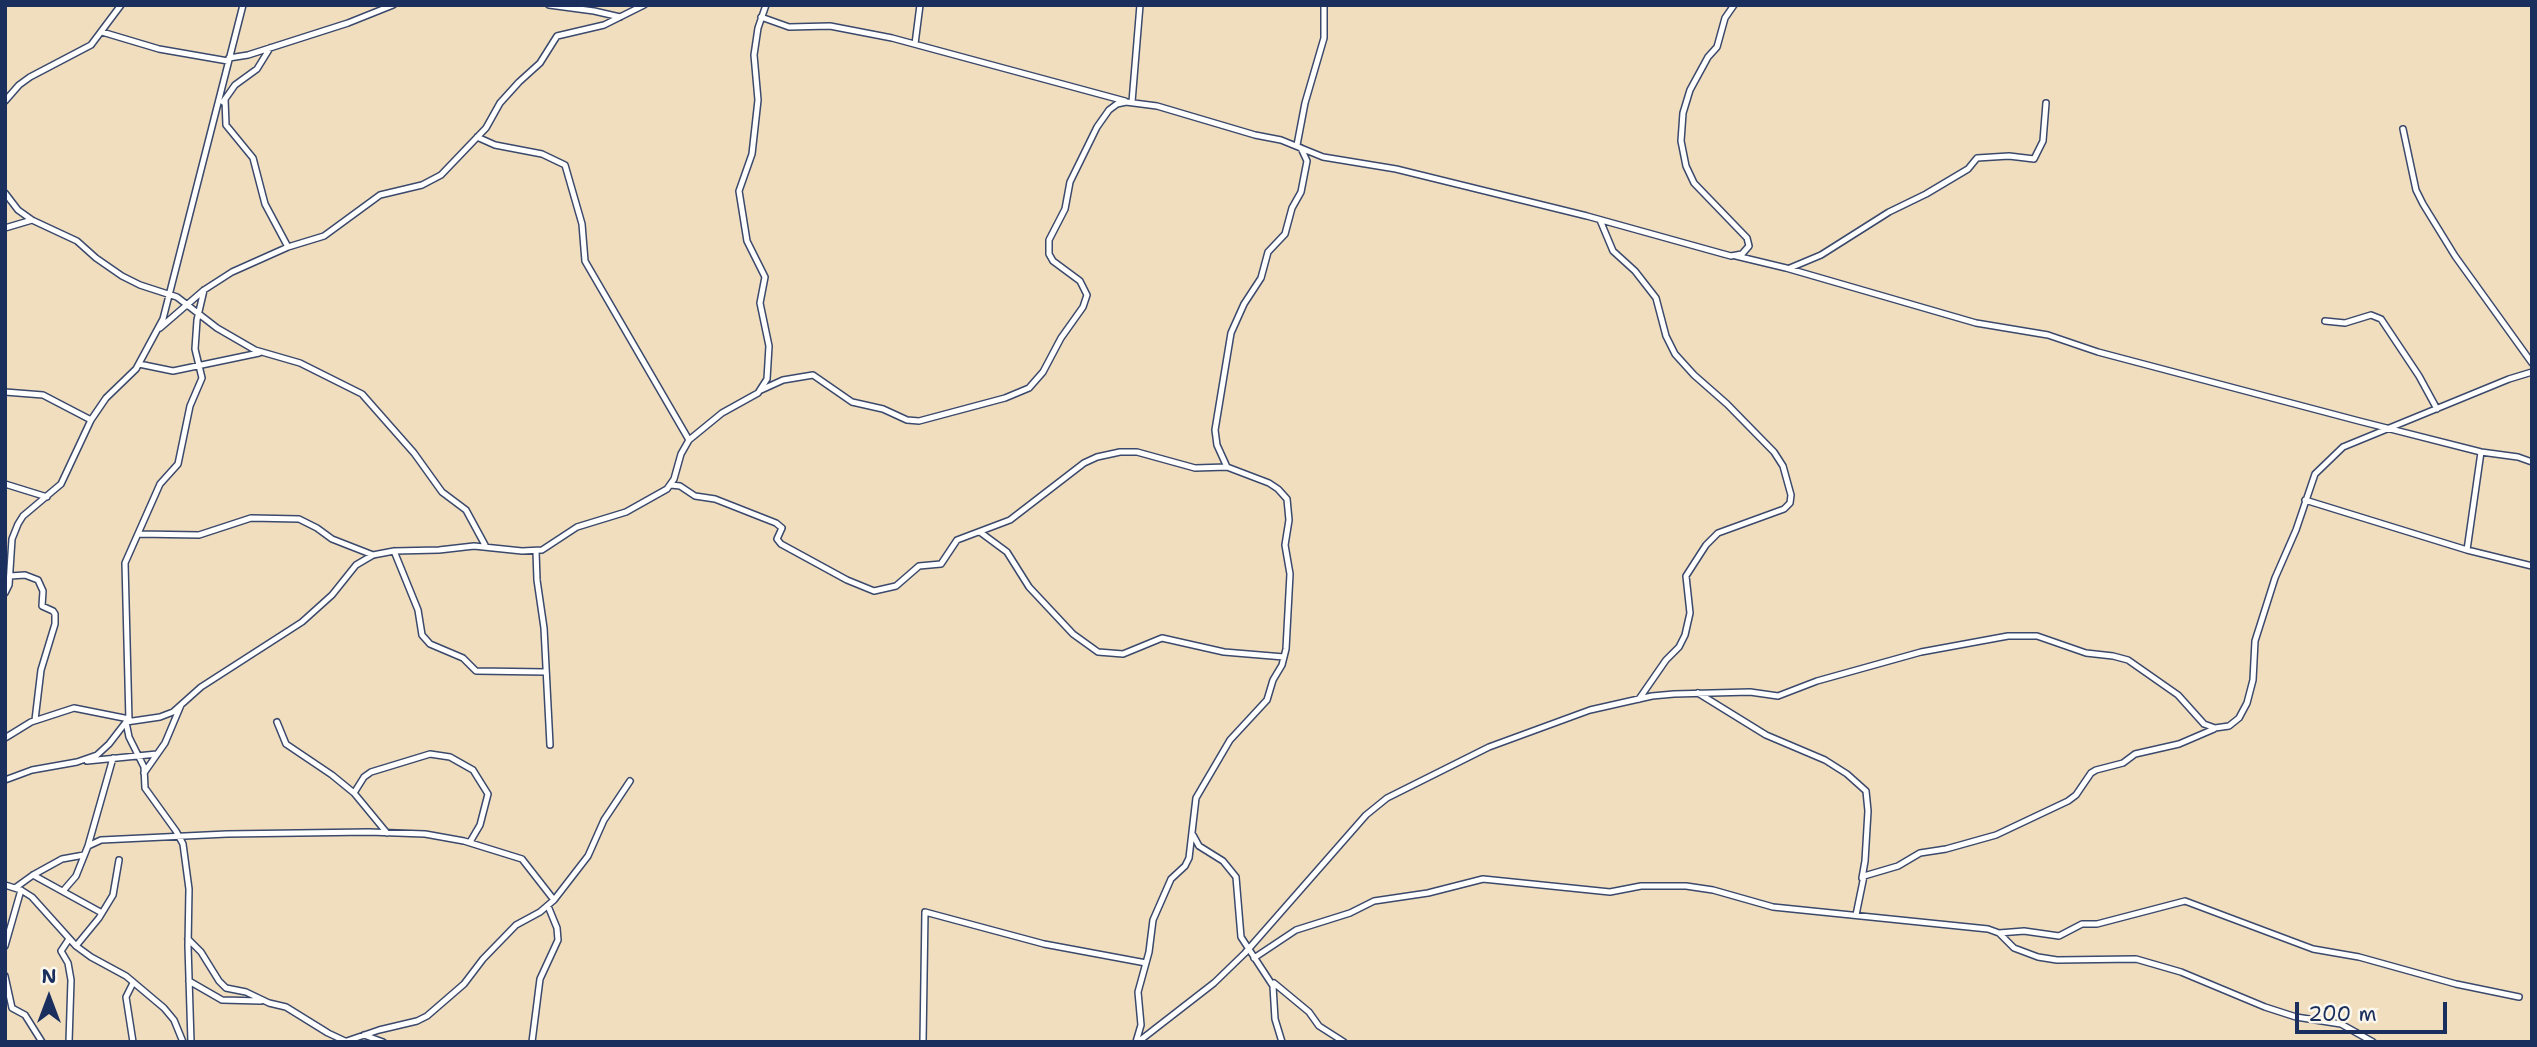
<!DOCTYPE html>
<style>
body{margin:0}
#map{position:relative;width:2537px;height:1047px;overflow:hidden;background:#f1debe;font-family:"Shantell Sans",sans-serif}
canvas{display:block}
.frame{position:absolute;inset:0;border:7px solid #1b2f5e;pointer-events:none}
.north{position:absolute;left:14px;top:963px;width:70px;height:70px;-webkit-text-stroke:5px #fbf7ec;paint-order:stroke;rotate:0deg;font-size:19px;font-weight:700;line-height:28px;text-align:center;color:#1b2f5e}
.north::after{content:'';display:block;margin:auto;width:24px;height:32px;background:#1b2f5e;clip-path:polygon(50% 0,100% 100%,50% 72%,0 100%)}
.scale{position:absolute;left:2295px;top:1002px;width:152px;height:32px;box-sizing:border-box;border:4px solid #1b2f5e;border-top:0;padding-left:9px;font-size:21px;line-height:24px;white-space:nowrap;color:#1b2f5e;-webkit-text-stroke:5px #fbf7ec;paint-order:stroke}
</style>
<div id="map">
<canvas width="2537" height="1047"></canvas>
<div class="frame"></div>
<div class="north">N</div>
<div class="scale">200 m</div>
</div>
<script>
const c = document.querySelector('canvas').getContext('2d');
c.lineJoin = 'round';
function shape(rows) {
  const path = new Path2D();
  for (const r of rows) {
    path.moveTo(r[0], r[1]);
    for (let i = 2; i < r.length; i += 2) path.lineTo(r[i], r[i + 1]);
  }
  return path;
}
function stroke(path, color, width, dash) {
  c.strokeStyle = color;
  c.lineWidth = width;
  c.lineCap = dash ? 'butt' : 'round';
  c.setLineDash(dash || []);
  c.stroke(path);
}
const minor = shape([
 [549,5,594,11,620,17],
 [761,17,789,27,830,26,892,38,1125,101],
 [102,32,159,49,228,61],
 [915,44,920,5],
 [229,58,248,55,348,23,393,5],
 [225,99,226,125,253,158,265,204,288,247],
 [5,101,19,85,30,77,91,45,121,5],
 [223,102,235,85,257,69,270,48],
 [1132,102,1140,5],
 [2403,129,2416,190,2423,204,2455,256,2532,363],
 [477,137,495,145,542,154,565,165,582,224,585,261,689,440],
 [1297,145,1305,103,1324,38,1324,5],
 [5,193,18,210,32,220,77,241,96,258,122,276,140,285,177,297,217,328,255,350,300,363,362,394,414,453,442,492,466,510,485,545],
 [1600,220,1613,251,1635,271,1656,298,1666,336,1675,354,1694,375,1727,404,1774,452,1783,466,1791,495,1790,503,1784,509,1718,533,1706,545,1686,576,1690,613,1685,635,1679,647,1666,660,1639,699],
 [5,228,32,220],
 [1736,256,1786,268,1976,323,2048,335,2098,352,2359,421,2481,452,2518,457,2532,462],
 [1790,268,1821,255,1889,212,1926,194,1968,169,1977,158,2009,156,2034,159,2043,141,2046,103],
 [2325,321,2345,323,2371,315,2381,319,2419,376,2437,409],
 [160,328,204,290,232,272,288,247,324,236,380,195,422,185,441,175,486,128,500,103,519,82,540,63,557,36,604,25,644,5],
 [139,364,173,371,259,353],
 [761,390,783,380,813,375,852,402,883,409,907,420,919,421,1005,398,1029,388,1043,372,1061,338,1083,307,1087,295,1080,281,1053,261,1049,254,1049,240,1065,209,1070,182,1097,127,1109,110,1117,104,1126,102,1157,106,1255,135,1281,140,1323,157,1396,169,1587,216,1720,253,1731,256,1742,254,1749,246,1747,238,1694,183,1686,166,1681,141,1683,113,1690,90,1708,57,1717,47,1725,18,1734,5],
 [5,392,43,395,91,420],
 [5,484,47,497],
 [671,485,680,486,695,496,715,499,776,523,782,528,777,539,781,544,847,580,874,591,896,586,919,566,941,564,957,540,1010,520,1084,463,1097,457,1120,452,1137,452,1195,468,1227,467],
 [2305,500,2467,550,2532,566],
 [980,532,1007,552,1029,587,1073,634,1098,652,1123,654,1162,638,1224,652,1284,657],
 [139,534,199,535,251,518,299,519,317,528,332,539,373,555],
 [2467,550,2481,452],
 [394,551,418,610,422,635,430,644,463,658,476,671,546,672],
 [536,551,537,580,544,628,550,745],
 [10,576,25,575,38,580,43,591,42,606,53,611,55,614,55,624,41,670,35,720],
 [5,593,9,585,12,539,18,524,23,516,61,484,91,420,106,398,136,369,163,319,243,5],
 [1698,693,1766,735,1825,760,1847,774,1866,791,1868,811,1865,861,1862,878],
 [129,721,125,563,160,484,178,464,190,406,202,378,195,349,197,320,204,290],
 [126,722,129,737,144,767,145,788,176,831,183,844,189,889,188,946,191,1042],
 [277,722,286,744,332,775,354,793,387,833],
 [5,738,31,722,74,708,129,719],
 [87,761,157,754],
 [144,773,165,743,181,705],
 [5,780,32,770,77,762,97,755,109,744,126,722,160,717,173,712,201,687,302,622,332,595,356,565,373,555,394,551,439,550,474,546,522,551,542,550,577,527,626,512,667,489,674,479,681,454,689,440,722,413,758,393,767,379,769,346,760,303,765,277,747,241,739,191,752,154,758,100,754,55,758,28,766,5],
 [354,793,364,777,371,772,430,754,450,757,473,770,488,794,480,825,470,842],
 [1193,835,1199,846,1223,861,1236,877,1241,937,1273,986,1275,1019,1282,1042],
 [88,846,113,758],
 [33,875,102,913],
 [5,885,21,890,32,897,76,946,91,957,126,976,164,1008,174,1020,183,1042],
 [15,888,33,875,62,859,84,855],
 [63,891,76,876,88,846,101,840,227,834,369,832,425,834,464,841,522,859,554,900],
 [1856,915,1864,876,1898,866,1920,853,1946,849,1996,835,2068,801,2076,795,2091,773,2096,770,2123,763,2135,754,2179,744,2214,729],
 [1999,933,2024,931,2059,936,2082,924,2097,924,2185,901,2313,949,2359,957,2456,984,2519,997],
 [188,939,201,952,219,981,226,988,246,992,269,1003,286,1007,328,1033,345,1041],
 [5,946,21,890],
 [76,946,99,918,113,895,119,860],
 [1254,958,1296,930,1350,913,1374,901,1428,893,1483,879,1610,892,1641,886,1686,886,1713,890,1773,907,1988,929,1999,933,2014,948,2038,957,2057,960,2136,959,2181,972,2265,1007,2296,1017,2341,1024,2373,1042],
 [5,976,12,1008,25,1015,42,1042],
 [189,981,222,1000,261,1001],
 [1274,983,1309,1012,1319,1026,1344,1042],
 [364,1035,383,1042],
 [69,1042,71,980,68,963,61,951,69,939],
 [133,1042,126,997,133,983],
 [344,1042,379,1030,417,1021,427,1016,464,984,483,959,516,925,540,912,554,900,588,856,604,820,630,781],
 [532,1042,540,979,558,940,557,928,548,906],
 [923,1042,925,912,1044,944,1146,963],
 [1136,1042,1141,1025,1138,992,1149,952,1153,920,1171,879,1185,866,1189,858,1196,798,1230,740,1267,700,1273,680,1282,665,1286,649,1290,574,1285,545,1289,520,1287,499,1278,489,1269,483,1227,467,1217,445,1215,430,1231,333,1244,304,1261,278,1268,252,1285,234,1292,208,1301,192,1307,161,1301,148],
 [1138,1042,1214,983,1245,953,1366,815,1387,798,1489,747,1590,710,1652,696,1674,694,1750,692,1778,696,1817,681,1921,652,2008,636,2037,636,2086,653,2113,656,2128,660,2178,695,2204,724,2215,728,2229,726,2239,718,2247,703,2253,680,2255,641,2275,578,2296,530,2315,474,2343,447,2509,379,2532,372]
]);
stroke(minor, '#3b496c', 8);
stroke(minor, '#fff', 5);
</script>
